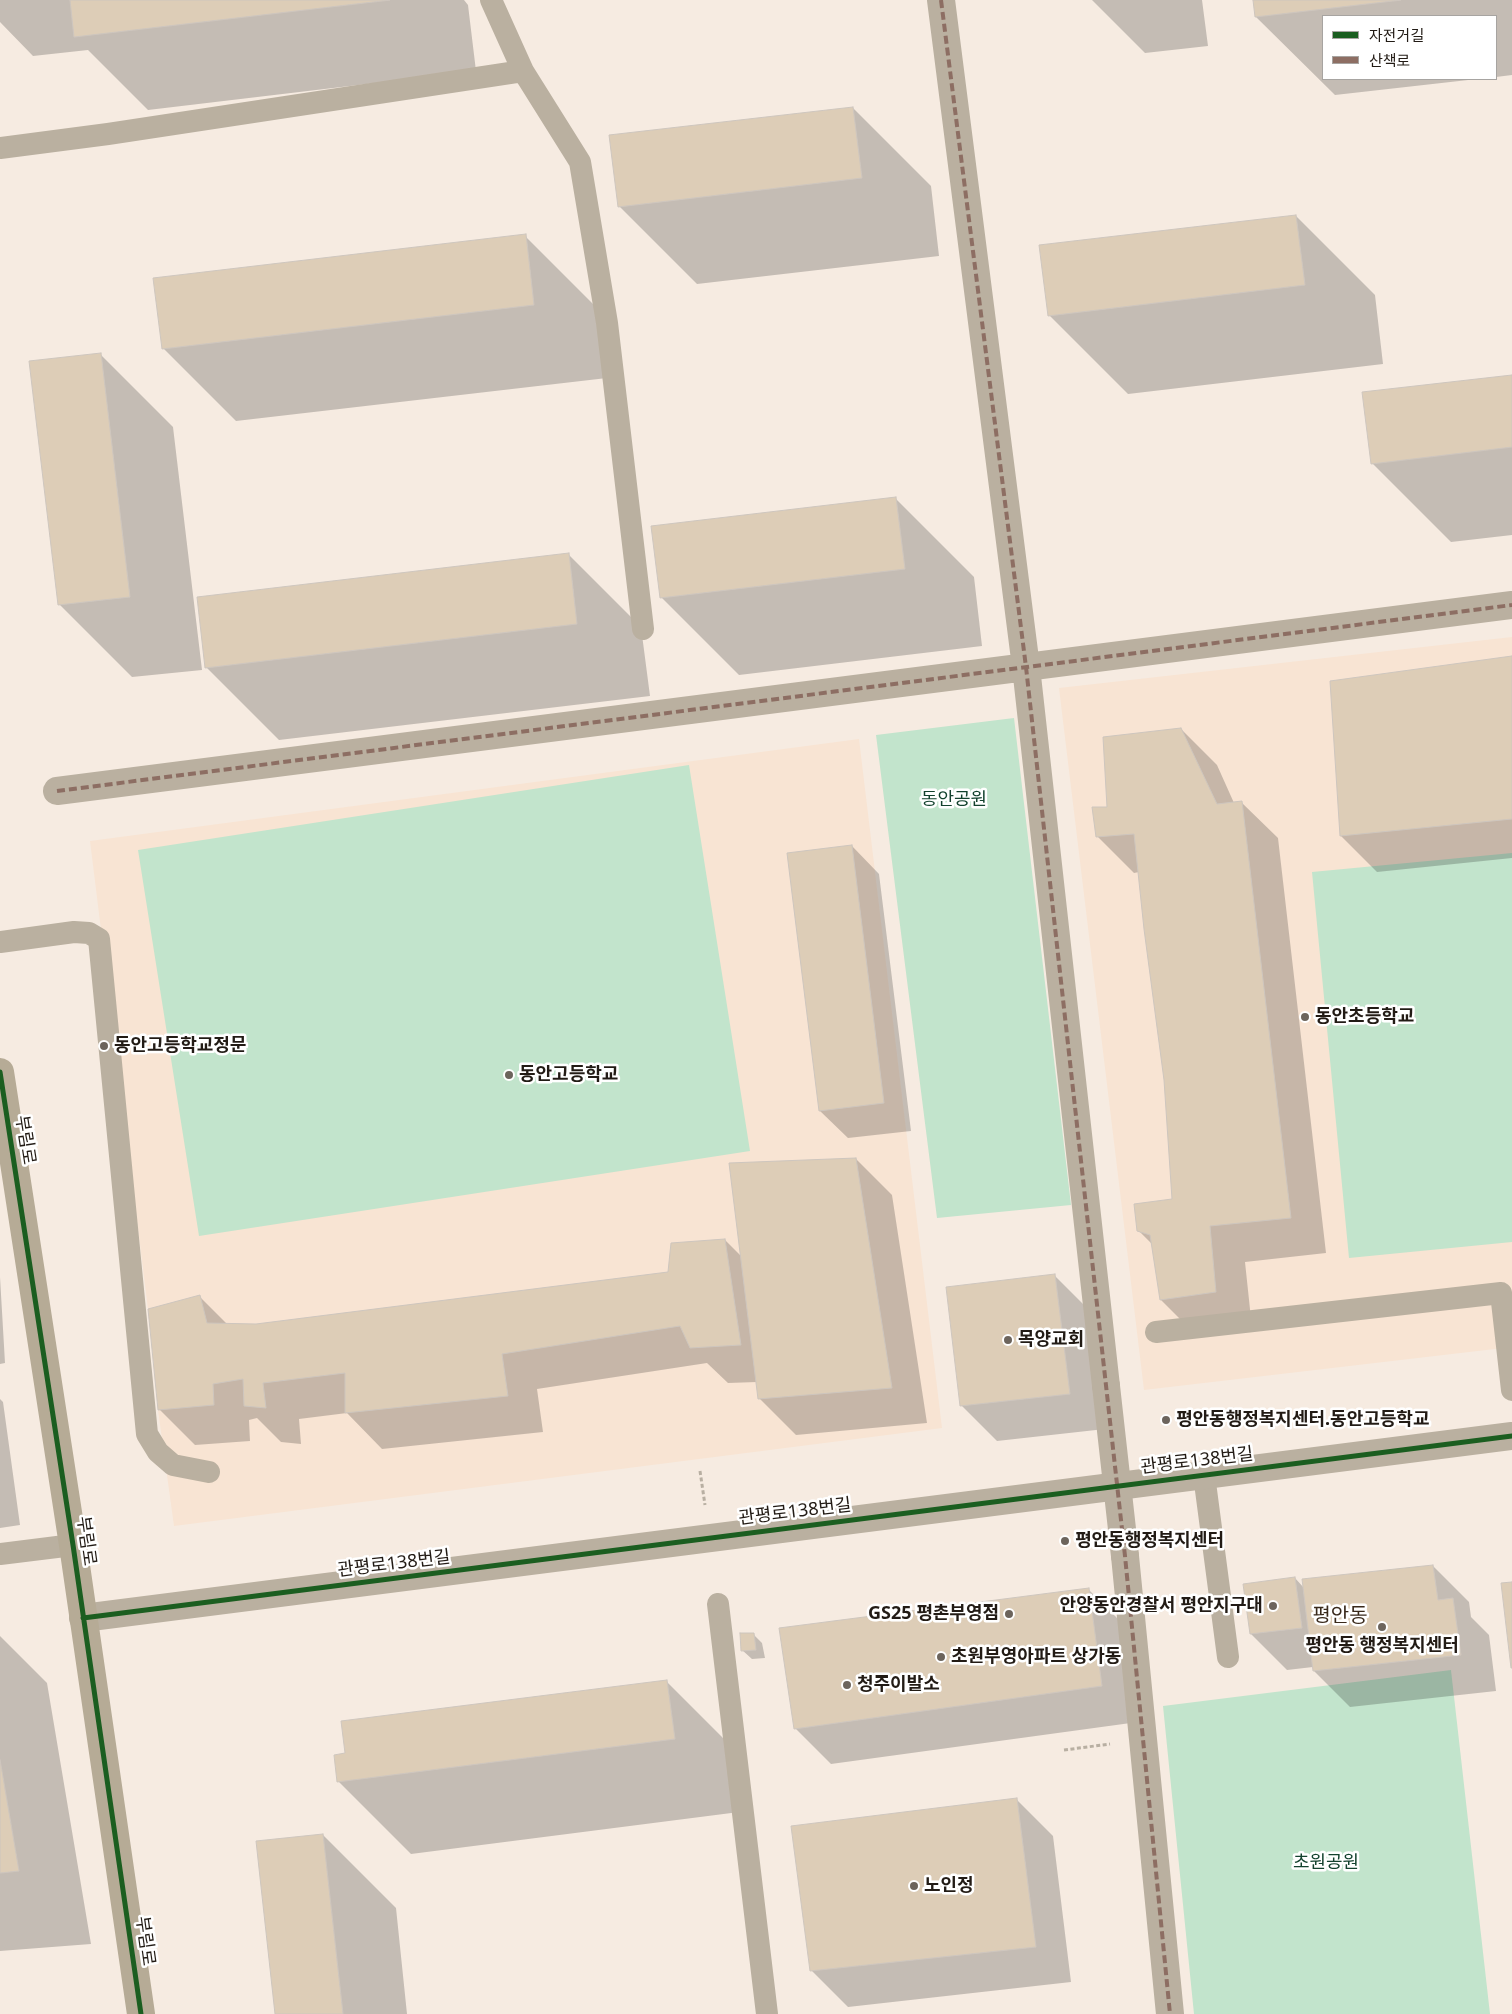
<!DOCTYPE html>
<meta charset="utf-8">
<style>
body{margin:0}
#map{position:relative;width:1512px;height:2014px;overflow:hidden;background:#f6ebe1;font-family:"Noto Sans","Noto Sans KR",sans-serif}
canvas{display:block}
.legend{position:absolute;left:1322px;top:15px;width:175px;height:65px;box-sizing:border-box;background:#fff;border:1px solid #a7a4a1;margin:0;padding:6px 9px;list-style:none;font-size:15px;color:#221b15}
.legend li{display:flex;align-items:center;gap:10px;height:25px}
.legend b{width:25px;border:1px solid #a7a4a1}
</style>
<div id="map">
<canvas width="1512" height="2014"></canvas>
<ul class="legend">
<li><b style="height:6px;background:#1b5e20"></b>자전거길</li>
<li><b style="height:6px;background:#8d6e63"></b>산책로</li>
</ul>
</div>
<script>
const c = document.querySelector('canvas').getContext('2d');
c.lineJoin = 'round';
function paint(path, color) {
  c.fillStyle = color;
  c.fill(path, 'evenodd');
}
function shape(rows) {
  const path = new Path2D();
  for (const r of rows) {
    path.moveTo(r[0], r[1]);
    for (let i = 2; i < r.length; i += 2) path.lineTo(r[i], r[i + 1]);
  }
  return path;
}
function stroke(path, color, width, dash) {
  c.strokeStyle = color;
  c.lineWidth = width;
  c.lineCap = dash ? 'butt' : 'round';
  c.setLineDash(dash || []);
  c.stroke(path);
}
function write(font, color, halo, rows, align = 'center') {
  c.font = font + ' "Noto Sans","Noto Sans KR",sans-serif';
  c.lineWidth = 5;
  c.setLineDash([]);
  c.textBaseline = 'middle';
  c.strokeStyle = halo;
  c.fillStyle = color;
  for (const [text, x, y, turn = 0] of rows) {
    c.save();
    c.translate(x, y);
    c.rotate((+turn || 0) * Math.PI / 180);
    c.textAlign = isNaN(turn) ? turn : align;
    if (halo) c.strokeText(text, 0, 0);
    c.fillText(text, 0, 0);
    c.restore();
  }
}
const built = shape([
 [1512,637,1512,1347,1144,1390,1059,688],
 [859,739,942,1428,174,1526,158,1410,148,1309,90,841]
]);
const green = shape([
 [1014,718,1071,1205,937,1218,876,735],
 [689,765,750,1151,199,1236,138,850],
 [1512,853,1512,1242,1349,1258,1312,872],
 [1451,1670,1490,2014,1194,2014,1163,1706]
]);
const shadow = shape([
 [0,0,464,0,468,5,476,71,148,110,88,50,33,56,0,22],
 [1092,0,1202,0,1208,46,1145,53],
 [1254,0,1512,0,1512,75,1496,77,1496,16,1323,16,1323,79,1477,79,1335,95,1256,17],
 [853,108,931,186,939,256,697,284,619,206],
 [1296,216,1375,295,1383,364,1128,394,1049,315],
 [525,236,598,309,607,378,236,421,163,348],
 [100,354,173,427,202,670,132,677,59,604],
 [1512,376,1512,535,1451,542,1372,463],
 [896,499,974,577,982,646,739,675,661,597],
 [568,554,641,627,650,696,279,740,206,667],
 [1512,657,1512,858,1377,872,1341,836],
 [1181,729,1217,765,1234,803,1241,802,1278,838,1326,1253,1245,1262,1252,1328,1197,1336,1161,1300,1153,1245,1138,1230,1173,1200,1165,1080,1139,872,1134,873,1098,837,1109,808],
 [852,846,879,874,911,1131,848,1138,820,1111],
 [856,1159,892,1195,927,1423,796,1435,760,1399,757,1382,728,1383,707,1363,537,1389,543,1432,382,1449,347,1413,299,1419,301,1444,281,1442,257,1418,249,1420,250,1441,195,1445,159,1409,200,1297,228,1325,256,1325,669,1274,725,1240,742,1257],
 [1055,1276,1091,1312,1105,1429,997,1441,961,1405],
 [0,1277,5,1363,0,1364],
 [0,1399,3,1402,20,1525,0,1528],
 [1433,1566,1469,1602,1471,1617,1489,1635,1496,1691,1350,1707,1314,1671,1313,1667,1287,1670,1251,1634,1295,1578,1304,1588],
 [1089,1590,1125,1626,1138,1722,831,1764,795,1728],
 [753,1634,762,1643,765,1658,752,1659,742,1650],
 [0,1636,47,1683,91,1944,0,1951],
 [666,1681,739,1754,747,1811,411,1854,338,1781],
 [1017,1800,1053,1836,1071,1982,848,2007,812,1971,793,1827],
 [323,1835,396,1908,407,2014,277,2014]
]);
const building = shape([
 [70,0,390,0,74,37,70,0],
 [1253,0,1401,0,1255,17,1253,0],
 [853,107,862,178,618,207,609,135,853,107],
 [1296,215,1305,285,1048,316,1039,245,1296,215],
 [526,234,534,305,162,349,153,278,526,234],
 [101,353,130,597,58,605,29,361,101,353],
 [1512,375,1512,447,1371,464,1362,392,1512,375],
 [896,497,905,569,660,598,651,526,896,497],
 [569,553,577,624,205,668,197,597,569,553],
 [1512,656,1512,819,1340,836,1330,681,1512,656],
 [1181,728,1217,804,1242,801,1291,1218,1210,1226,1216,1292,1160,1300,1150,1235,1137,1231,1134,1204,1172,1199,1164,1080,1144,929,1134,834,1096,837,1092,807,1107,807,1103,737,1181,728],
 [852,845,884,1103,819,1111,787,853,852,845],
 [856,1158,892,1388,758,1399,729,1163,856,1158],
 [725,1239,741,1345,690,1348,680,1326,502,1354,508,1396,345,1413,345,1373,263,1383,266,1408,244,1406,243,1379,213,1384,214,1405,158,1410,148,1309,200,1295,207,1323,256,1324,668,1272,671,1243,725,1239],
 [1055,1274,1070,1394,960,1406,946,1287,1055,1274],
 [1433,1565,1438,1600,1453,1598,1461,1655,1313,1671,1302,1579,1433,1565],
 [1295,1577,1302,1628,1250,1634,1243,1584,1295,1577],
 [1512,1582,1512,1668,1511,1668,1501,1583,1512,1582],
 [1089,1588,1102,1686,794,1729,779,1628,1089,1588],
 [740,1633,754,1633,756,1650,741,1651,740,1633],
 [667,1680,675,1739,337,1782,334,1755,345,1753,341,1721,667,1680],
 [0,1760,19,1871,0,1873,0,1760],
 [1017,1798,1036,1947,810,1971,791,1826,1017,1798],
 [323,1834,343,2014,275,2014,256,1841,323,1834]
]);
const path = shape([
 [700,1471,705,1505],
 [1064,1750,1110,1744]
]);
const lane = shape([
 [523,71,580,162,607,323,643,629],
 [0,148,108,134,523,71,491,0],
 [0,942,74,932,89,933,99,939,147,1434,158,1452,173,1465,209,1472],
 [1156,1332,1501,1293,1512,1390],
 [1204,1475,1228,1657],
 [0,1554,73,1545],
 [718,1604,767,2014]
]);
const street = shape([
 [941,0,1026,667,1106,1386],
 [57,791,1512,605],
 [1125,1556,1170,2014],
 [83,1618,1512,1436]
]);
const secondary = shape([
 [0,1072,73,1545,141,2014]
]);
const streetBridge = shape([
 [1106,1386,1125,1556]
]);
const quiet = shape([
 [941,0,1026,667,1125,1556,1170,2014],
 [57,791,1512,605]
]);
const cycleway = shape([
 [0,1072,73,1545,141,2014],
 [83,1618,1512,1436]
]);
const markers = [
 [1305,1017,5,"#6c645c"],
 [104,1046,5,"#6c645c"],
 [509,1075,5,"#6c645c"],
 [1008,1340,5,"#6c645c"],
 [1166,1420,5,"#6c645c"],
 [1065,1541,5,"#6c645c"],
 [1273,1606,5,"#6c645c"],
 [1009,1614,5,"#6c645c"],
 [1382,1627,5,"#6c645c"],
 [941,1657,5,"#6c645c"],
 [847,1685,5,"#6c645c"],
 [914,1886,5,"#6c645c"]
];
const parkNames = [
 ["동안공원",954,800],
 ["초원공원",1326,1863]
];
const poiNames = [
 ["동안초등학교",1315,1017],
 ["동안고등학교정문",114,1046],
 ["동안고등학교",519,1075],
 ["목양교회",1018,1340],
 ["평안동행정복지센터.동안고등학교",1176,1420],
 ["평안동행정복지센터",1075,1541],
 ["안양동안경찰서 평안지구대",1263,1606,"right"],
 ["GS25 평촌부영점",999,1614,"right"],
 ["평안동 행정복지센터",1382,1646,"center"],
 ["초원부영아파트 상가동",951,1657],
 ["청주이발소",857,1685],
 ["노인정",924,1886]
];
const streetNames = [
 ["부림로",25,1140,81],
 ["관평로138번길",1197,1461,-7],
 ["관평로138번길",795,1512,-7],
 ["부림로",86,1541,82],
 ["관평로138번길",394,1564,-7],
 ["부림로",145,1941,82]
];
const quarterNames = [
 ["평안동",1340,1616]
];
paint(built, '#f8e4d3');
paint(green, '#c2e4cc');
paint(shadow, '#0003');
paint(building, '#ddcdb7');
stroke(building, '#cec6be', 1);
stroke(path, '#b8afa2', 3, [4, 2.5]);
stroke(lane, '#bab0a0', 22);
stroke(street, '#bab0a0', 28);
stroke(secondary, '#b6ab96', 28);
stroke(streetBridge, '#bab0a0', 28);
stroke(quiet, '#8d6e63', 4, [8, 4]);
stroke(cycleway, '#1b5e20', 5);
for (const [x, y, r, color] of markers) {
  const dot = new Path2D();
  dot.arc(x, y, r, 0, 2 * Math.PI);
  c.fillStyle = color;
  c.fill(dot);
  stroke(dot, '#fff', 2);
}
write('18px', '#13422e', '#fff', parkNames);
write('bold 18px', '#221b15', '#fff', poiNames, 'left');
write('18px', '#221b15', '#fff', streetNames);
write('20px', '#39291b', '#fff', quarterNames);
</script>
